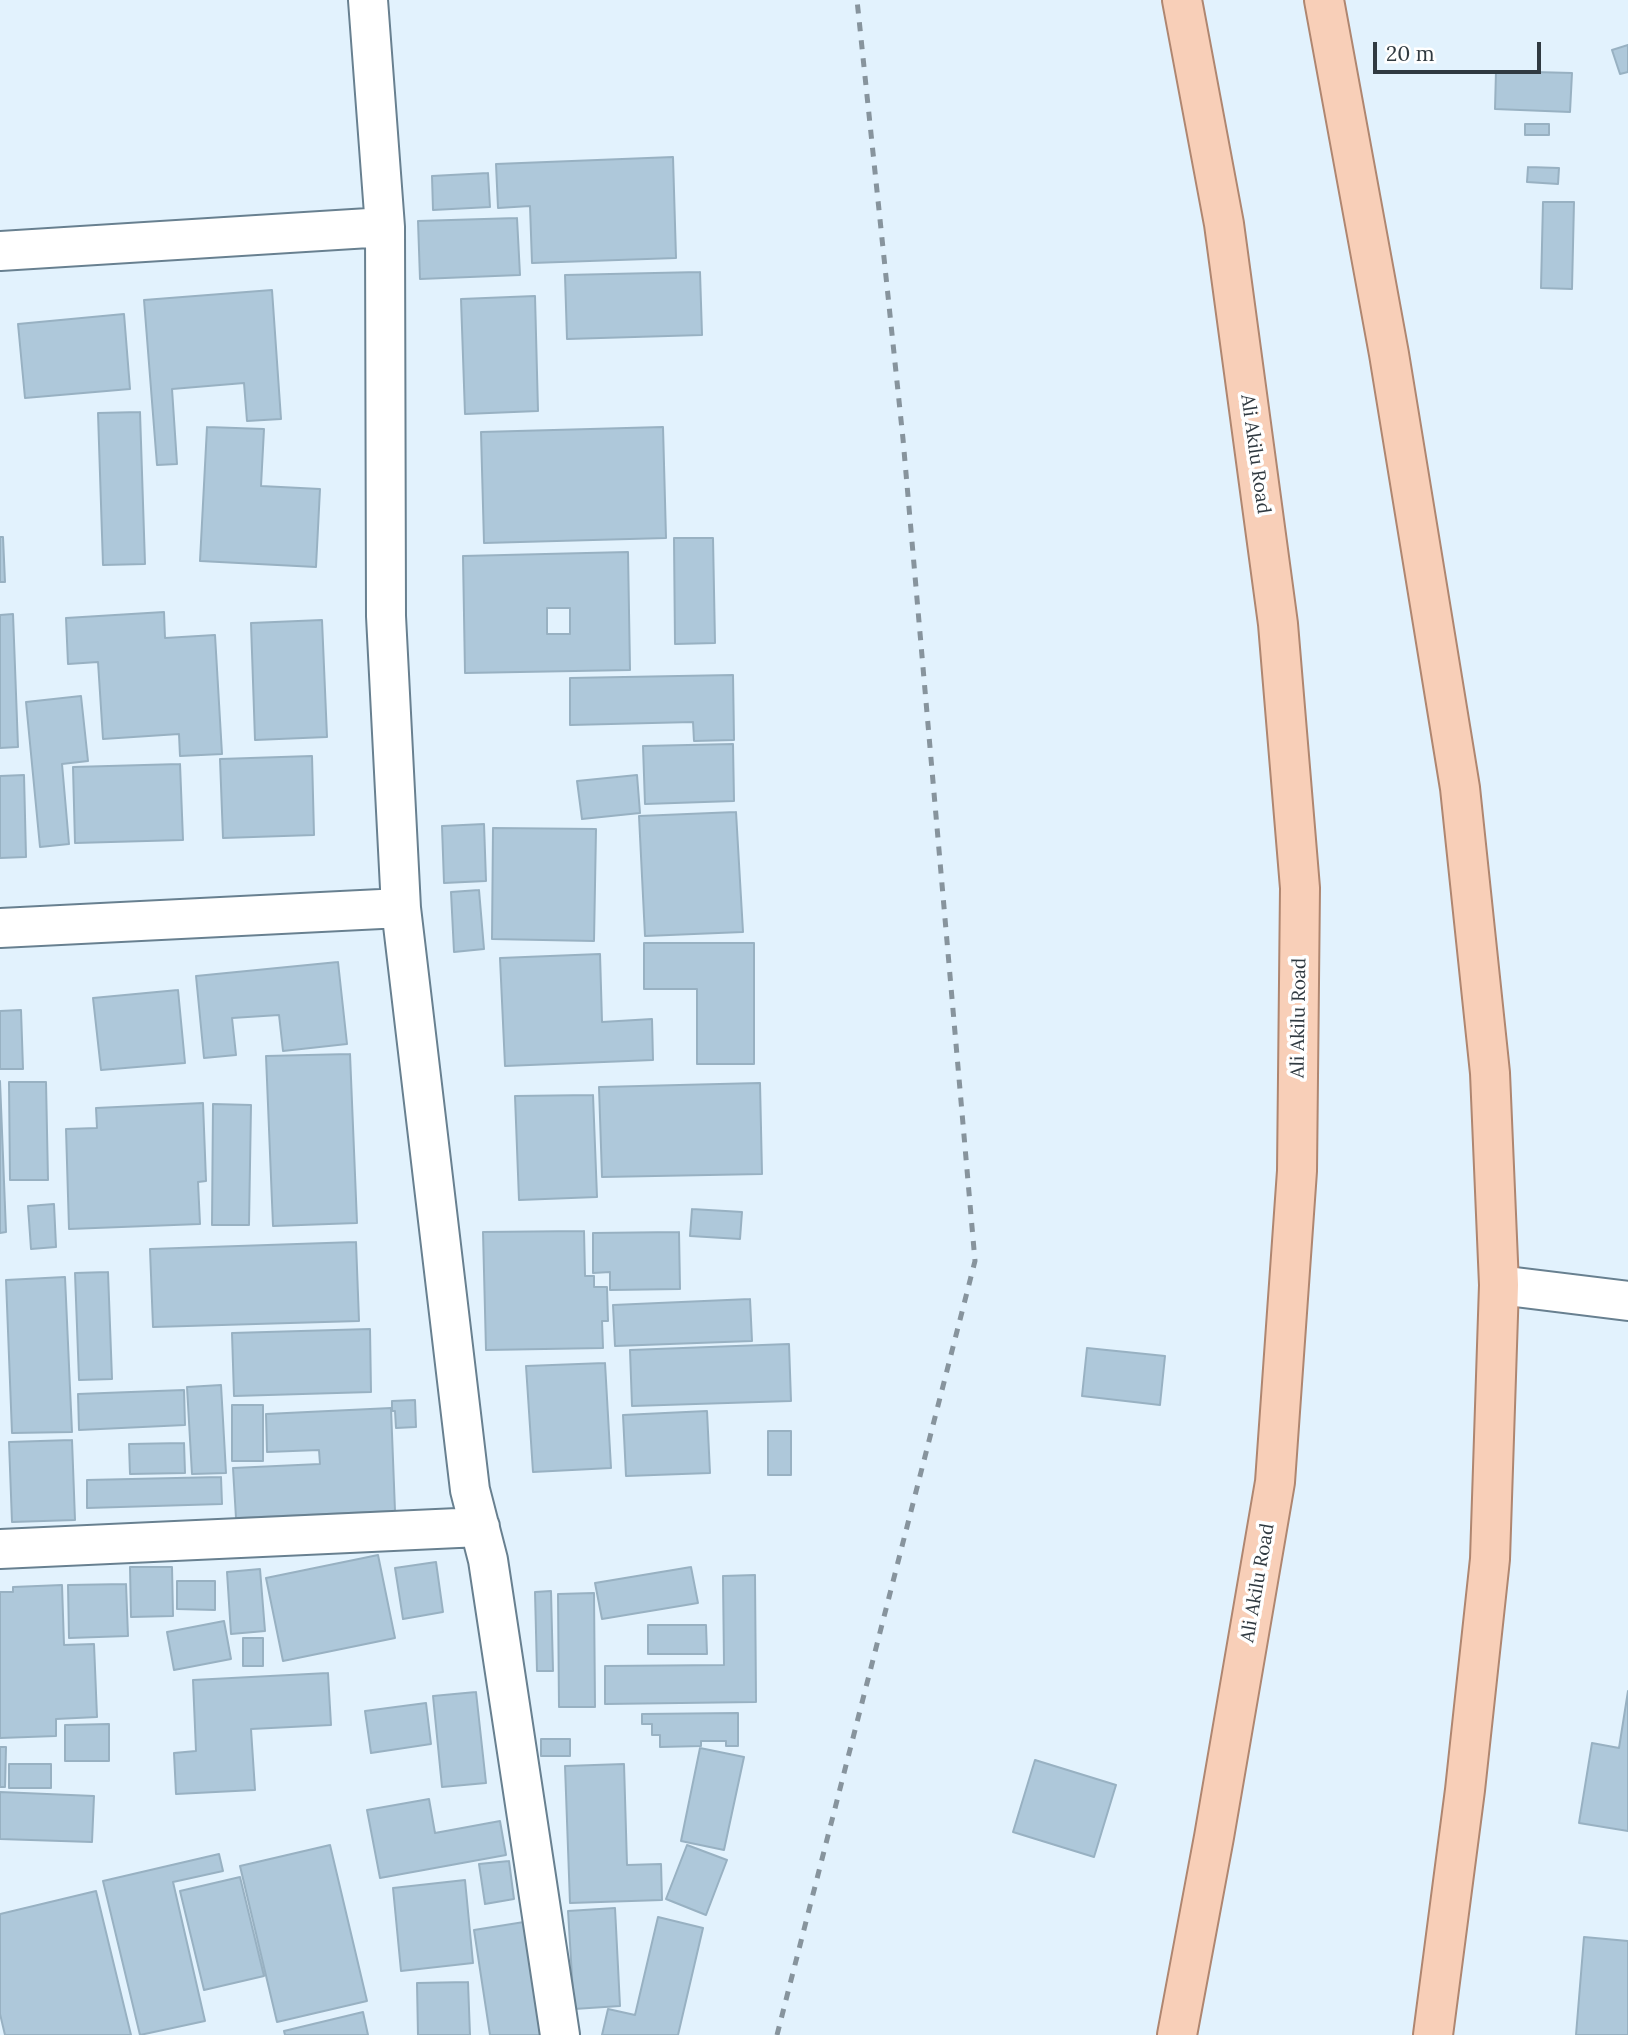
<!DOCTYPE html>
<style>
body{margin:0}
#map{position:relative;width:1628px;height:2035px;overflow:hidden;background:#e2f2fd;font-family:Lora,serif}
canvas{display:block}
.scale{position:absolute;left:1373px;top:42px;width:168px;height:32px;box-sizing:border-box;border:4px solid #303a41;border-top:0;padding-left:9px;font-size:21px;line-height:24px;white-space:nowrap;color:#303a41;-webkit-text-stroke:5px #fff;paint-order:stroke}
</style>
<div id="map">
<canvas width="1628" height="2035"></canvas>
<div class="scale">20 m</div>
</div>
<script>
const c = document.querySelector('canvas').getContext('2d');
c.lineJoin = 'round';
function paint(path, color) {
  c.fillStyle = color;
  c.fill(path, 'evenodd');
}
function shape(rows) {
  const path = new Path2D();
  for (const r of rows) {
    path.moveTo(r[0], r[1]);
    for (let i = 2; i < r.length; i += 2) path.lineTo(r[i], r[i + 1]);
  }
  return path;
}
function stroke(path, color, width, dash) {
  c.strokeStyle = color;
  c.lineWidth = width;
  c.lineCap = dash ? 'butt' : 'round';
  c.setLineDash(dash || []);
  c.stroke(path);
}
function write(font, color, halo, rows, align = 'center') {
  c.font = font + ' Lora,serif';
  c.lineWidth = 7;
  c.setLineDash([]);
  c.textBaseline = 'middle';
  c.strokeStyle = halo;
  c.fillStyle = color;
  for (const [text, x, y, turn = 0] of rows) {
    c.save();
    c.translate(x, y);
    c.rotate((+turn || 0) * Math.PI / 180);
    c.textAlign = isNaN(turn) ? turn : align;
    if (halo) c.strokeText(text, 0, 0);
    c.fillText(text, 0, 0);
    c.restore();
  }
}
const building = shape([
 [1628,45,1628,72,1620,74,1612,50,1628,45],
 [1496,71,1572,73,1570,112,1495,109,1496,71],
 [1525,124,1549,124,1549,135,1525,135,1525,124],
 [673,157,676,258,532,263,530,206,498,208,496,164,673,157],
 [1528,167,1559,168,1558,184,1527,182,1528,167],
 [488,173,490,207,433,210,432,176,488,173],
 [1543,202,1574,202,1572,289,1541,288,1543,202],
 [517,218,520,275,420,279,418,221,517,218],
 [700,272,702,335,567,339,565,275,700,272],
 [272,290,281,419,247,421,244,383,172,389,177,464,157,465,144,300,272,290],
 [535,296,538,411,465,414,461,299,535,296],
 [124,314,130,389,25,398,18,324,124,314],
 [140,412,145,564,103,565,98,413,140,412],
 [207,427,264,429,261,486,320,489,316,567,200,561,207,427],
 [663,427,666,538,484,543,481,432,663,427],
 [0,537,3,537,5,582,0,582,0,537],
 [674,538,713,538,715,643,675,644,674,538],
 [628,552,630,670,465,673,463,556,628,552],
 [547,608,570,608,570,634,547,634,547,608],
 [164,612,165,638,215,635,222,754,180,756,179,734,103,739,98,662,68,664,66,618,164,612],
 [13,614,18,747,0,748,0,615,13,614],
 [322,620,327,737,255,740,251,623,322,620],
 [733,675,734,740,694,741,693,722,570,725,570,678,733,675],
 [81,696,88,761,62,764,69,844,40,847,26,702,81,696],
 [733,744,734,801,645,804,643,746,733,744],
 [312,756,314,835,223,838,220,759,312,756],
 [180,764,183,840,75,843,73,767,180,764],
 [24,775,26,857,0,858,0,776,24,775],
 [637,775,640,813,582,819,577,781,637,775],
 [736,812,743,932,645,936,639,816,736,812],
 [484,824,486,881,444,883,442,826,484,824],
 [493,828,596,829,594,941,492,939,493,828],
 [479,890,484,949,454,952,451,892,479,890],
 [644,943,754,943,754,1064,697,1064,697,989,644,989,644,943],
 [600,954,602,1022,652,1019,653,1060,505,1066,500,958,600,954],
 [338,962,347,1044,283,1051,279,1015,232,1018,236,1055,204,1058,196,976,338,962],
 [178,990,185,1063,101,1070,93,998,178,990],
 [21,1010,23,1069,0,1069,0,1011,21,1010],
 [350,1054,357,1223,273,1226,266,1056,350,1054],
 [0,1081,6,1232,0,1233,0,1081],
 [9,1082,46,1082,48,1180,10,1180,9,1082],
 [760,1083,762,1174,602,1177,599,1087,760,1083],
 [593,1095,597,1197,519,1200,515,1096,593,1095],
 [203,1103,206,1181,198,1182,200,1224,69,1229,66,1129,97,1128,96,1108,203,1103],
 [213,1104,251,1105,249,1225,212,1225,213,1104],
 [54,1204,56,1247,31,1249,28,1206,54,1204],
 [692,1209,742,1212,740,1239,690,1236,692,1209],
 [584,1231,585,1276,594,1276,594,1287,607,1287,608,1321,602,1321,603,1348,486,1350,483,1232,584,1231],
 [679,1232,680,1289,610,1290,610,1272,593,1273,593,1233,679,1232],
 [356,1242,359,1321,153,1327,150,1249,356,1242],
 [108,1272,112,1379,79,1380,75,1273,108,1272],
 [65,1277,72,1432,12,1433,6,1280,65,1277],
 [750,1299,752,1341,615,1346,613,1305,750,1299],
 [370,1329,371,1392,234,1396,232,1333,370,1329],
 [789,1344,791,1401,632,1406,630,1350,789,1344],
 [1087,1348,1165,1356,1160,1405,1082,1396,1087,1348],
 [605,1363,611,1468,533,1472,526,1366,605,1363],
 [221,1385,226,1473,192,1474,187,1387,221,1385],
 [184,1390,185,1425,79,1430,78,1394,184,1390],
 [415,1400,416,1427,396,1428,395,1411,392,1411,392,1401,415,1400],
 [232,1405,263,1405,263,1461,232,1461,232,1405],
 [391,1408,395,1511,236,1518,233,1468,320,1464,319,1450,267,1452,266,1414,391,1408],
 [707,1411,710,1473,626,1476,623,1415,707,1411],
 [768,1431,791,1431,791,1475,768,1475,768,1431],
 [72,1440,75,1520,12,1522,9,1442,72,1440],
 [184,1443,185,1473,130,1474,129,1444,184,1443],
 [221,1477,222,1504,87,1508,87,1480,221,1477],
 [378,1555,395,1638,283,1661,266,1578,378,1555],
 [436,1562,443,1612,403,1619,395,1568,436,1562],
 [130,1567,172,1567,173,1616,131,1617,130,1567],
 [691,1567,698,1603,602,1619,595,1583,691,1567],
 [260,1569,265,1631,231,1634,227,1572,260,1569],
 [755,1575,756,1702,605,1704,605,1666,724,1665,723,1576,755,1575],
 [177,1581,215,1581,215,1610,177,1609,177,1581],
 [126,1584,128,1636,69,1638,68,1585,126,1584],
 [62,1585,64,1645,94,1644,97,1717,56,1719,56,1736,0,1738,0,1592,13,1592,13,1587,62,1585],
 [551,1591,553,1671,537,1671,535,1592,551,1591],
 [594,1593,595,1707,559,1707,558,1594,594,1593],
 [224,1621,231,1659,174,1670,167,1632,224,1621],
 [648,1625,706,1625,707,1654,648,1654,648,1625],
 [243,1638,263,1638,263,1666,243,1666,243,1638],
 [328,1673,331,1725,251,1729,255,1790,176,1794,174,1753,196,1751,193,1680,328,1673],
 [1628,1691,1628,1831,1579,1823,1592,1743,1619,1748,1628,1691],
 [476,1692,486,1783,442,1787,433,1696,476,1692],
 [426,1703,431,1744,371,1753,365,1711,426,1703],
 [738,1713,738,1746,726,1746,726,1741,701,1741,701,1746,660,1747,660,1735,652,1735,652,1724,642,1724,642,1714,738,1713],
 [109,1724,109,1761,65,1761,65,1725,109,1724],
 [541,1739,570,1739,570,1756,541,1756,541,1739],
 [0,1747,6,1747,5,1787,0,1787,0,1747],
 [700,1748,744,1757,724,1850,681,1841,700,1748],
 [1035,1760,1116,1785,1094,1857,1013,1832,1035,1760],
 [9,1764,51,1764,51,1788,9,1788,9,1764],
 [624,1764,627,1865,661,1864,662,1900,570,1903,565,1766,624,1764],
 [0,1792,94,1796,92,1842,0,1839,0,1792],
 [429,1799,435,1833,500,1821,506,1855,380,1878,367,1810,429,1799],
 [330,1845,367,2001,277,2022,240,1866,330,1845],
 [687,1845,727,1860,706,1915,666,1899,687,1845],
 [219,1854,223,1871,173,1882,205,2021,140,2035,103,1881,219,1854],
 [509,1861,514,1899,485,1904,479,1864,509,1861],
 [240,1877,264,1976,204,1990,180,1891,240,1877],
 [465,1880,473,1963,401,1971,393,1888,465,1880],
 [96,1891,131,2035,5,2035,0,2014,0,1914,96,1891],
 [615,1908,620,2006,574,2009,568,1911,615,1908],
 [658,1917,703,1928,678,2035,602,2035,608,2009,635,2015,658,1917],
 [524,1922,541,2035,490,2035,474,1930,524,1922],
 [1584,1937,1628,1941,1628,2035,1576,2035,1584,1937],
 [468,1982,470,2035,418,2035,417,1983,468,1982],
 [363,2012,368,2035,285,2035,284,2031,363,2012]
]);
const minor = shape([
 [368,0,385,227,386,616,401,908,470,1490,488,1560,560,2035],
 [0,251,385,227],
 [0,928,401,908],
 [1499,1285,1628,1301],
 [0,1549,480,1527]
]);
const major = shape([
 [1324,0,1389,354,1460,788,1490,1073,1499,1285,1490,1559,1465,1790,1433,2035],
 [1177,2035,1214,1837,1275,1482,1297,1171,1300,888,1278,624,1224,224,1182,0]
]);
const rail = shape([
 [777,2035,975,1261,903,439,857,0]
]);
const streetNames = [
 ["Ali Akilu Road",1255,454,82],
 ["Ali Akilu Road",1299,1018,-89],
 ["Ali Akilu Road",1258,1583,-80]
];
paint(building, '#aec8da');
stroke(building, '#98b1c2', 2);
stroke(minor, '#688090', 42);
stroke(major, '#af8670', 42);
stroke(minor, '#fff', 38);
stroke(major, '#f8cfb8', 38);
stroke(rail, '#87949d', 5, [9, 9]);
write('19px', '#303a41', '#fff', streetNames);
</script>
